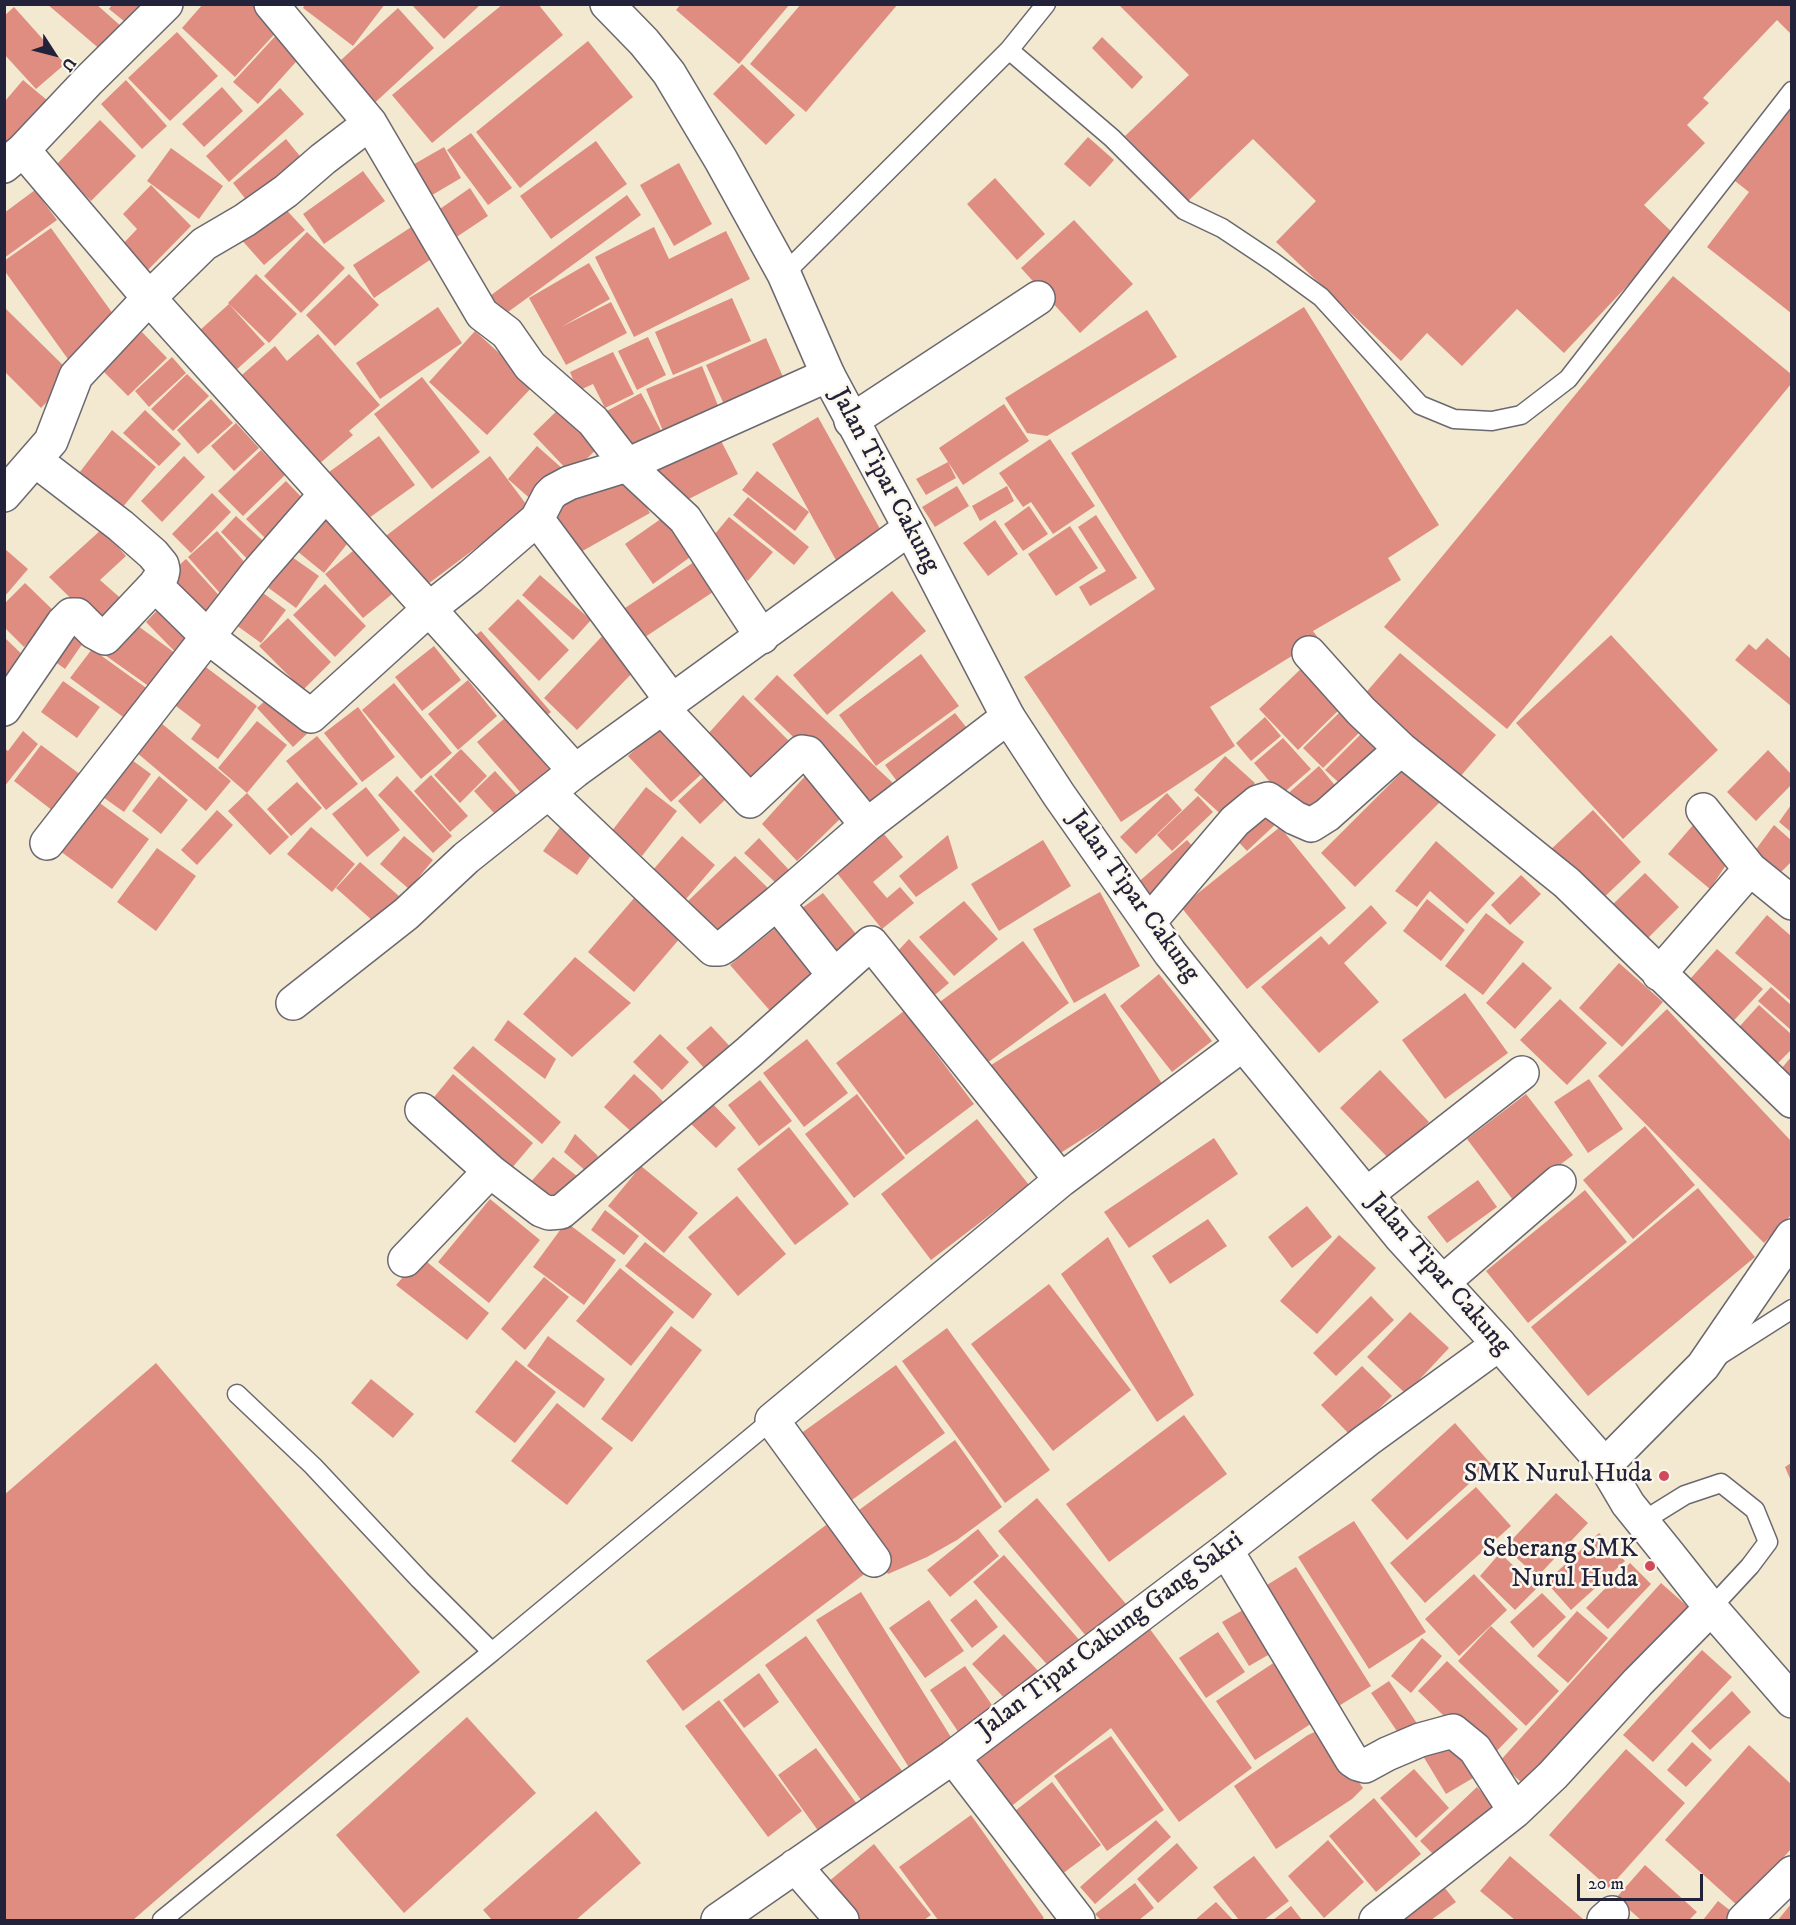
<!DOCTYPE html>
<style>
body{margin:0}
#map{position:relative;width:1796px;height:1925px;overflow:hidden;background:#f2e9d0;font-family:"IM FELL DW Pica",serif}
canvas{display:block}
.frame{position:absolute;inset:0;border:6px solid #22223b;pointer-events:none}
.north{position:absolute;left:24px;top:24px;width:60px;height:60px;-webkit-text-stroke:4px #fbf7ec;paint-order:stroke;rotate:126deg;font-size:16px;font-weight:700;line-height:24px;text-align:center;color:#22223b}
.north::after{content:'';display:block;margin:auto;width:21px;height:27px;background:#22223b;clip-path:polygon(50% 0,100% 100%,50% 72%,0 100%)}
.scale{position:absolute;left:1577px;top:1874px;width:126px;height:27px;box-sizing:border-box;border:3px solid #22223b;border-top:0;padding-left:8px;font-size:18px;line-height:21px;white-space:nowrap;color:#22223b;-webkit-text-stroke:4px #fbf7ec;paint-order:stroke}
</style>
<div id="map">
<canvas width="1796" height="1925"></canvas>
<div class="frame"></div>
<div class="north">U</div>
<div class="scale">20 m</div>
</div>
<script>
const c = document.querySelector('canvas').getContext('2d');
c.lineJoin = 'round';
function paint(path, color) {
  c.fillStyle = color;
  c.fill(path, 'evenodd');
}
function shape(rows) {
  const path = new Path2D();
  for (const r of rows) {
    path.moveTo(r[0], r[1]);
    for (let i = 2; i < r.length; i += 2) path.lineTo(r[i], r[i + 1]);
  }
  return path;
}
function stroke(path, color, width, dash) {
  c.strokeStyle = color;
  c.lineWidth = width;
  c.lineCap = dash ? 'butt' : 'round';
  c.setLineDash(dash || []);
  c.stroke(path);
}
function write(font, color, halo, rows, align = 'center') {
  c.font = font + ' "IM FELL DW Pica",serif';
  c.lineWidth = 5;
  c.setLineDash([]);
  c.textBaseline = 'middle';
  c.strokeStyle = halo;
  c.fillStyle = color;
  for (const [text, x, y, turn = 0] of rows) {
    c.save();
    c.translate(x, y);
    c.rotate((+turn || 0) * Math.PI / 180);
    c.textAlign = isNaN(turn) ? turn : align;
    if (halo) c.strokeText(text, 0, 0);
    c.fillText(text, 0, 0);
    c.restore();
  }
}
const building = shape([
 [47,4,96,4,122,27,102,51],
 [108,4,156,4,135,30,109,9,111,6],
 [203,4,256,4,282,26,235,77,182,28],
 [305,4,385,4,353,46,303,8],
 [411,4,481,4,444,39],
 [503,4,538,4,563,35,432,143,392,95],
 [681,4,790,4,739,64,676,10],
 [801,4,898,4,806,112,750,64],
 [1118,4,1791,4,1791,34,1777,20,1703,98,1709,103,1687,125,1705,143,1644,205,1675,235,1564,353,1517,309,1462,366,1427,333,1401,361,1276,242,1316,201,1253,139,1188,201,1125,136,1189,75],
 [14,7,65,64,36,89,4,54,4,16],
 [398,8,434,48,367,110,330,70],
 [280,31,304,53,258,104,233,82],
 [177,32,218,76,170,121,128,78],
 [1102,37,1143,77,1132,89,1092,48],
 [588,41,633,97,520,188,476,132],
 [742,64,795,115,766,145,713,94],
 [23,80,54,106,4,150,4,97,6,100],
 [126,80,167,126,142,149,101,104],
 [222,87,243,111,204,147,182,124],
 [280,88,304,114,229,182,206,156],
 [1790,110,1791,111,1791,313,1707,247,1749,192,1735,181],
 [100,120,136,156,91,201,55,166],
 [471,133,512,188,488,205,447,150],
 [1088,137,1114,160,1090,187,1064,164],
 [286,139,308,166,254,210,233,183],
 [596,141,627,184,551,239,520,196],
 [444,147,461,178,422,201,404,170],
 [171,148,223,186,199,219,147,181],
 [679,163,712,224,674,246,640,185],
 [363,171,385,201,324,244,303,214],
 [995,178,1045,234,1017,260,967,204],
 [151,185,191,226,145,273,119,248,137,229,123,214],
 [470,188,488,216,455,238,437,211],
 [35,190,57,220,4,258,4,213],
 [627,195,641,215,497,320,483,301],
 [279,202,305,230,264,265,239,237],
 [1074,220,1133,284,1080,333,1021,268],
 [419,222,440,253,374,298,353,265],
 [654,227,669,259,726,231,750,279,634,337,595,257],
 [51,228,121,325,70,362,4,270,4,261],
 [307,232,345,268,301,313,264,276],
 [589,263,610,299,561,327,611,302,627,333,566,365,529,298],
 [256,274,297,314,269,343,228,303],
 [349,274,379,305,335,346,306,315],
 [1673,276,1791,374,1791,384,1507,729,1384,627],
 [732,298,751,341,673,375,655,332],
 [229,304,265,344,225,380,189,340],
 [4,307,73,375,41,408,4,371],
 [438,307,462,343,380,399,356,363],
 [1304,307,1439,525,1388,558,1401,580,1313,631,1319,639,1210,707,1235,746,1121,822,1024,677,1155,589,1071,453],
 [1147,310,1177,357,1047,436,1027,433,1005,398],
 [475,331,534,385,487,435,429,382],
 [142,332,167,358,128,396,102,370],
 [318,334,380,405,349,431,353,435,312,470,235,381,275,346,287,361],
 [648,337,666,375,637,390,618,351],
 [766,338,787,386,728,413,706,365],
 [613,352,634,394,605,408,593,384,578,391,570,372],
 [172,357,186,373,149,407,135,391],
 [702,366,721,413,665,436,646,389],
 [187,374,209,396,173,431,151,409],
 [422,377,480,452,432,489,374,414],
 [641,393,666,440,627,462,601,414],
 [211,399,233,423,198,454,177,430],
 [568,400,606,440,571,474,533,434],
 [1004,404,1029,441,963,485,939,448],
 [145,410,181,444,159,466,123,433],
 [818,417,884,536,837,562,772,444],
 [236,423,259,448,234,471,211,446],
 [112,430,156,467,117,514,73,481],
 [716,431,738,474,675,506,653,462],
 [379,436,415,485,369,518,329,472],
 [1050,439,1095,506,1053,534,1031,502,1023,507,999,473],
 [537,446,564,470,535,503,508,479],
 [261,450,285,475,243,516,218,491],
 [184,456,205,477,162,522,141,501],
 [490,456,529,508,416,593,378,542],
 [948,462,956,478,926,495,916,479],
 [625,469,650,513,570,558,545,514],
 [757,471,809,512,795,531,742,490],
 [286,481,309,505,269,542,246,519],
 [957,486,969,506,935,527,922,507],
 [1007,486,1014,501,980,521,972,506],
 [212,493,231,512,191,553,172,534],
 [748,497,809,547,794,565,733,515],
 [1029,506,1048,534,1023,551,1004,524],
 [314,509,351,539,324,573,286,542],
 [1096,515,1137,578,1090,606,1079,587,1106,571,1078,527],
 [236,516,274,551,257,569,221,532],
 [665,516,693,555,653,584,625,544],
 [729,517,773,552,748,581,705,546],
 [995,520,1018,554,988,576,963,543],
 [1070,526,1098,568,1056,596,1028,554],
 [102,529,126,556,100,580,125,602,102,629,49,577],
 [217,531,255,574,226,600,188,557],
 [359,546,397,590,363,618,325,574],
 [5,549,28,569,5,596],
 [282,550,319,576,296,608,259,581],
 [186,559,225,602,200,625,161,581],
 [694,562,713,592,636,643,616,614],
 [540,575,591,620,573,640,522,595],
 [25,583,57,614,24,647,4,627,4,604],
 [325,584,366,626,335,657,293,615],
 [255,587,286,610,261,643,229,620],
 [892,591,926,631,827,715,793,675],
 [168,599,205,637,182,659,146,622],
 [518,599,569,650,539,681,488,629],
 [127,618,182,658,157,692,102,653],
 [288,618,331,662,303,690,259,646],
 [68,624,87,637,65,669,46,655],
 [481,631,551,712,537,723,468,641],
 [606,632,641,664,577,730,544,698],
 [1611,635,1718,750,1623,839,1516,723],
 [4,637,31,663,4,689],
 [1767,638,1791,659,1791,706,1735,660,1749,644,1756,650],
 [434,646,461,680,422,711,395,677],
 [92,649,156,695,134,725,70,678],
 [1400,653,1496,735,1459,778,1363,696],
 [921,654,959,706,876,766,839,715],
 [198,661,257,706,218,759,191,739,201,725,168,700],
 [1305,665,1344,705,1298,750,1259,709],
 [777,675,894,784,873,807,817,760,754,699],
 [468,680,497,716,458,750,428,714],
 [63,681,100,707,77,738,41,712],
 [394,683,452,753,421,779,362,710],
 [276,691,312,729,293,747,257,708],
 [743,695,797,749,752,788,707,735],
 [358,707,395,757,362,782,324,733],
 [1342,710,1362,730,1323,768,1303,748],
 [955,713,970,732,899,784,885,765],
 [1265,717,1281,736,1251,761,1236,743],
 [155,718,231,781,206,811,130,747],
 [505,718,555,776,527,800,477,742],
 [257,721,287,745,247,793,218,768],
 [665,722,708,768,671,802,628,756],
 [1369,726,1389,745,1347,790,1325,770],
 [23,731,38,744,4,787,4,748,8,751],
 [317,736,358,784,326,810,286,761],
 [1283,738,1311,769,1281,795,1254,763],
 [41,745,85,778,57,814,14,781],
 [461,749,487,776,460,803,434,775],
 [1768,750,1791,774,1791,785,1756,821,1727,792],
 [121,752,151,774,124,812,93,790],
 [1225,756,1255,783,1224,817,1194,790],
 [1319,766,1338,789,1304,820,1284,797],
 [1406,768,1440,802,1355,887,1321,853],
 [495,771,525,804,504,824,474,791],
 [708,773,730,795,700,824,678,801],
 [807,774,843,816,797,861,762,824],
 [431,775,468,816,450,832,414,791],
 [159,776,188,800,161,834,132,811],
 [397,776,452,836,433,853,378,795],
 [297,782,322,808,291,836,267,809],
 [366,787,400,830,367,857,332,814],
 [646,787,677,811,642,856,611,832],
 [247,793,289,837,270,855,228,811],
 [1167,793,1182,810,1136,854,1120,837],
 [1198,796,1213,812,1172,851,1157,835],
 [97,801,149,839,112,889,60,851],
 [1262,803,1279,821,1247,851,1230,833],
 [1791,805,1791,832,1779,822],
 [217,810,233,825,197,865,181,850],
 [1593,810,1641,862,1596,905,1547,853],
 [1694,824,1728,862,1710,889,1668,854],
 [1774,825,1791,840,1791,862,1780,873,1751,856],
 [561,826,595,850,577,875,543,851],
 [311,827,355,864,332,892,287,854],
 [1280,827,1346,908,1247,989,1181,907],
 [879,828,903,857,873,882,887,898,900,887,914,903,882,929,832,867],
 [948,835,958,868,916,897,899,876],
 [404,836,433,860,409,889,380,864],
 [682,836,715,865,680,906,647,877],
 [759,838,791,872,777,884,744,853],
 [1043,840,1071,886,999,931,971,884],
 [1187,840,1203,858,1152,903,1136,884],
 [1436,841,1495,893,1467,924,1430,891,1417,907,1395,891],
 [157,848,196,876,156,931,117,902],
 [735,856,770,890,723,933,707,920,688,901],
 [360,862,407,903,383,930,336,888],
 [1645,873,1679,907,1644,942,1610,907],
 [1521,875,1541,894,1510,925,1491,905],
 [641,890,687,930,634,992,588,952],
 [1100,892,1140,966,1074,1003,1033,929],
 [823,893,860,939,835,959,795,913],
 [1427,899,1465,930,1441,961,1403,931],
 [964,901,998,939,954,976,919,937],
 [1371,905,1387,923,1344,963,1379,1002,1319,1053,1261,987,1321,936,1329,945],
 [1486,913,1524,942,1483,995,1445,966],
 [1767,915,1791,936,1791,1001,1735,953],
 [784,921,819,968,772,1013,730,965],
 [909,939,949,983,930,999,896,953],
 [1023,941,1069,1003,983,1066,937,1004],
 [1717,949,1763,989,1726,1029,1682,988],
 [575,957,631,1003,572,1057,523,1014],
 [1523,962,1552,988,1515,1029,1486,1003],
 [1619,963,1663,1002,1622,1047,1579,1008],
 [1159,974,1212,1041,1172,1072,1120,1006],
 [1771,987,1791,1005,1791,1030,1758,1001],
 [1105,993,1164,1087,1048,1161,988,1067],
 [1465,993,1508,1053,1445,1099,1402,1040],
 [1560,999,1607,1043,1567,1085,1520,1040],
 [1759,1005,1791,1034,1791,1050,1769,1072,1730,1037],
 [1667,1009,1791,1141,1791,1215,1764,1243,1598,1076],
 [904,1011,974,1104,906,1155,836,1063],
 [508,1020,556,1059,545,1079,494,1040],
 [711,1026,737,1054,712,1077,686,1048],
 [660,1034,689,1062,662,1090,633,1062],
 [807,1039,848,1093,804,1127,763,1073],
 [473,1046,561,1122,542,1144,453,1068],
 [1791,1057,1791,1088,1777,1074],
 [1380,1070,1429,1122,1390,1160,1340,1108],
 [453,1074,533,1143,506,1175,426,1107],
 [634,1074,654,1092,666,1105,634,1134,604,1107],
 [1589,1079,1623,1129,1588,1153,1554,1102],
 [760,1080,792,1121,759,1146,728,1105],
 [857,1094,905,1158,854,1198,805,1134],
 [1526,1094,1573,1155,1513,1200,1467,1139],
 [709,1100,736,1128,716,1148,688,1121],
 [977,1119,1029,1185,931,1260,881,1194],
 [1645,1126,1695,1185,1633,1239,1583,1180],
 [789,1127,849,1204,795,1245,737,1169],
 [575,1134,598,1156,587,1172,564,1152],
 [1214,1138,1238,1174,1129,1248,1104,1212],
 [553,1157,578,1177,556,1204,528,1185],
 [641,1166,698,1213,664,1253,608,1206],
 [1478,1180,1497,1207,1447,1243,1427,1217],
 [1698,1188,1755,1257,1588,1396,1531,1327],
 [1585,1190,1627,1242,1528,1323,1486,1271],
 [737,1196,786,1254,738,1296,688,1237],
 [490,1199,540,1240,489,1303,438,1262],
 [1307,1206,1332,1237,1292,1268,1268,1237],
 [605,1210,639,1236,624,1255,591,1230],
 [1208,1219,1227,1246,1170,1284,1152,1256],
 [566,1222,616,1260,584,1305,533,1267],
 [1339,1235,1376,1268,1317,1334,1280,1301],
 [1108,1237,1194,1395,1157,1422,1061,1274],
 [645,1242,712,1294,693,1319,625,1266],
 [421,1257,489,1313,467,1340,396,1285],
 [620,1268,674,1312,631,1366,576,1321],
 [544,1277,569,1297,525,1350,501,1329],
 [1049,1284,1131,1390,1053,1451,971,1344],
 [1371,1296,1394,1320,1336,1376,1313,1353],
 [1410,1312,1449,1348,1406,1394,1367,1357],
 [671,1326,702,1350,632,1442,601,1419],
 [947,1328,1050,1470,1005,1503,902,1361],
 [548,1336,605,1379,584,1408,527,1366],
 [516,1360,556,1392,515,1443,475,1412],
 [156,1363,420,1672,133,1920,4,1920,4,1495],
 [896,1365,945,1433,838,1510,789,1442],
 [1362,1366,1392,1396,1351,1436,1321,1405],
 [371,1379,414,1414,393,1438,351,1403],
 [557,1403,613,1448,567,1505,511,1461],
 [1184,1415,1227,1474,1109,1562,1066,1504],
 [1455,1423,1491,1464,1407,1540,1371,1500],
 [955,1440,1002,1507,957,1540,927,1557,888,1574,848,1518],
 [1791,1463,1791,1481,1785,1467],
 [1476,1487,1511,1526,1425,1603,1390,1563],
 [1556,1493,1588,1523,1537,1577,1505,1547],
 [1037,1498,1131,1610,1092,1643,998,1531],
 [1354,1521,1426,1632,1369,1669,1298,1557],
 [830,1522,867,1572,683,1711,646,1661],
 [978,1529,999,1556,950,1597,927,1570],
 [1599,1533,1625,1561,1571,1610,1546,1582],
 [1500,1553,1537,1588,1515,1610,1480,1576],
 [1004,1555,1082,1643,1052,1670,973,1582],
 [1630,1563,1651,1584,1608,1629,1586,1608],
 [1296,1567,1371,1686,1329,1712,1254,1593],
 [1474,1574,1507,1610,1459,1656,1425,1619],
 [1661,1583,1695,1613,1533,1793,1499,1762],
 [861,1592,954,1742,910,1769,816,1620],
 [1542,1593,1566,1617,1533,1648,1510,1622],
 [976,1599,998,1627,972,1648,950,1620],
 [929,1600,964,1651,925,1678,889,1628],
 [1255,1603,1282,1647,1249,1666,1222,1622],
 [1577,1611,1608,1638,1568,1683,1537,1656],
 [1147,1625,1252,1768,1179,1822,1111,1728,1009,1808,969,1756],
 [1491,1626,1559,1691,1526,1726,1458,1661],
 [1218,1632,1245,1672,1206,1698,1179,1658],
 [1004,1634,1040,1673,1008,1702,972,1664],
 [806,1636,905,1775,864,1804,765,1665],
 [1422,1638,1442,1656,1411,1693,1391,1676],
 [1702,1650,1732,1677,1653,1762,1623,1735],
 [1284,1656,1323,1716,1255,1760,1216,1701],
 [1447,1661,1518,1729,1489,1759,1418,1691],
 [965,1666,994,1708,959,1733,930,1690],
 [759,1673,779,1702,744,1728,723,1700],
 [1389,1681,1420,1728,1403,1740,1371,1693],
 [1732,1691,1751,1712,1710,1750,1691,1731],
 [719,1700,802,1811,768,1837,685,1726],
 [467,1717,536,1793,404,1913,336,1835],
 [1321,1729,1363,1788,1352,1799,1276,1849,1234,1786,1308,1735],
 [1447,1735,1473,1778,1446,1794,1420,1751],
 [1111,1736,1164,1810,1107,1851,1054,1776],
 [1692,1742,1712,1760,1686,1787,1667,1770],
 [1749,1745,1791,1784,1791,1849,1739,1907,1665,1840],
 [816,1748,857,1804,819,1832,778,1775],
 [1626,1749,1685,1803,1609,1888,1549,1835],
 [1414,1769,1449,1808,1416,1838,1380,1798],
 [1052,1782,1101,1845,1054,1880,1006,1818],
 [1477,1787,1496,1808,1440,1861,1420,1841],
 [1374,1798,1421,1854,1376,1892,1329,1836],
 [596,1811,641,1863,576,1920,492,1920,483,1910],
 [971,1815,1044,1918,1041,1920,938,1920,899,1867],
 [1156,1820,1171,1837,1095,1904,1080,1887],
 [1328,1840,1364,1882,1324,1918,1288,1876],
 [1177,1843,1198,1868,1158,1903,1137,1879],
 [874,1844,931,1915,924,1920,858,1920,828,1882],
 [1254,1856,1289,1901,1264,1920,1239,1920,1213,1887],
 [1510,1856,1583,1919,1582,1920,1515,1920,1480,1891],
 [1645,1865,1697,1912,1689,1920,1641,1920,1616,1898],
 [1437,1878,1456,1902,1431,1920,1384,1920],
 [1135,1883,1154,1908,1139,1920,1101,1920,1095,1914],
 [1718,1901,1736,1915,1732,1920,1703,1920],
 [1216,1902,1233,1920,1195,1920],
 [1791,1904,1791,1920,1778,1920],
 [1291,1906,1302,1920,1273,1920]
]);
const service = shape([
 [1009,50,1112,138,1184,210,1222,228,1273,262,1321,297,1420,405,1454,419,1492,421,1521,415,1568,379,1792,91],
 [784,274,1009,50,1046,4],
 [1717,1357,1792,1309],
 [1643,1521,1685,1495,1721,1483,1755,1510,1768,1542,1750,1566,1711,1608],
 [492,1652,772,1420],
 [162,1920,492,1652,420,1580,313,1466,237,1394]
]);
const minor = shape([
 [271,4,370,123,482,314,507,333,530,366,593,421,627,465,685,519,762,637],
 [23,150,149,298,575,771],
 [4,166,23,150,88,81,166,4],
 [851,421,1038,298],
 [4,495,51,441,76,376,149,298,204,244,245,220,286,191,323,159,370,123],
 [155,585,208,637,311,716,429,609,471,576,537,519],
 [1309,653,1361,711,1401,749,1567,883,1792,1101],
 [672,701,537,519,549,496,554,491,569,483,627,465,828,375],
 [4,709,63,623,71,615,77,615,94,632,105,638,155,585,162,575,163,570,162,565,153,554,121,526,35,460],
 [663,709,750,801,802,752,808,753,867,825],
 [549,793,713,949,720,949,726,945,777,903,834,975],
 [1703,810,1750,869,1792,903],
 [47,843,258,572,325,495],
 [777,903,867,825,1008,717],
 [1149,922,1235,821,1258,802,1268,799,1295,818,1311,825,1327,815,1401,749],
 [1659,974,1750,869],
 [293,1003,406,914,466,858,575,771,910,528],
 [422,1110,490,1171],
 [1367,1194,1522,1073],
 [405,1260,490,1171,541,1210,549,1213,561,1212,749,1052,871,943,1061,1180],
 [1443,1282,1559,1182],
 [1605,1465,1703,1366,1792,1236],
 [1226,1550,1352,1760,1358,1764,1365,1766,1387,1754,1420,1740,1453,1731,1475,1749,1515,1811],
 [874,1560,772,1420,1061,1180,1243,1044],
 [953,1757,1078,1920],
 [795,1866,842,1920],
 [718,1920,953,1757,1226,1550,1367,1440,1499,1344],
 [1376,1920,1515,1811,1553,1775,1638,1682,1711,1608],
 [1604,1920,1612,1913],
 [1744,1920,1792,1873]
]);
const tertiary = shape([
 [607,4,644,42,669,73,721,160,784,274,828,375,910,528,1008,717,1059,795,1170,953,1243,1044,1401,1237,1499,1344,1605,1465,1628,1504,1670,1556,1711,1608,1792,1701]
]);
const markers = [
 [1664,1476,6,"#d1495b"],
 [1650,1566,6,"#d1495b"]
];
const streetNames = [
 ["Jalan Tipar Cakung",884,481,62],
 ["Jalan Tipar Cakung",1133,897,54],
 ["Jalan Tipar Cakung",1438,1275,49],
 ["Jalan Tipar Cakung Gang Sakri",1111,1636,-37]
];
const poiNames = [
 ["SMK Nurul Huda",1652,1476],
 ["Seberang SMK",1638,1551],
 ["Nurul Huda",1638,1581]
];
paint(building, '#df8d80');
stroke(service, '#6b686f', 21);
stroke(minor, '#6b686f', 36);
stroke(tertiary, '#6b686f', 36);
stroke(service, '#fff', 18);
stroke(minor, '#fff', 33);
stroke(tertiary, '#fff', 33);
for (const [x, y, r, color] of markers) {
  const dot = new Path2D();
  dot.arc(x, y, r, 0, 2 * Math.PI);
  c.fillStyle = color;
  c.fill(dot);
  stroke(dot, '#fbf7ec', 2);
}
write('26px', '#22223b', '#fbf7ec', streetNames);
write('26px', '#22223b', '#fbf7ec', poiNames, 'right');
</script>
